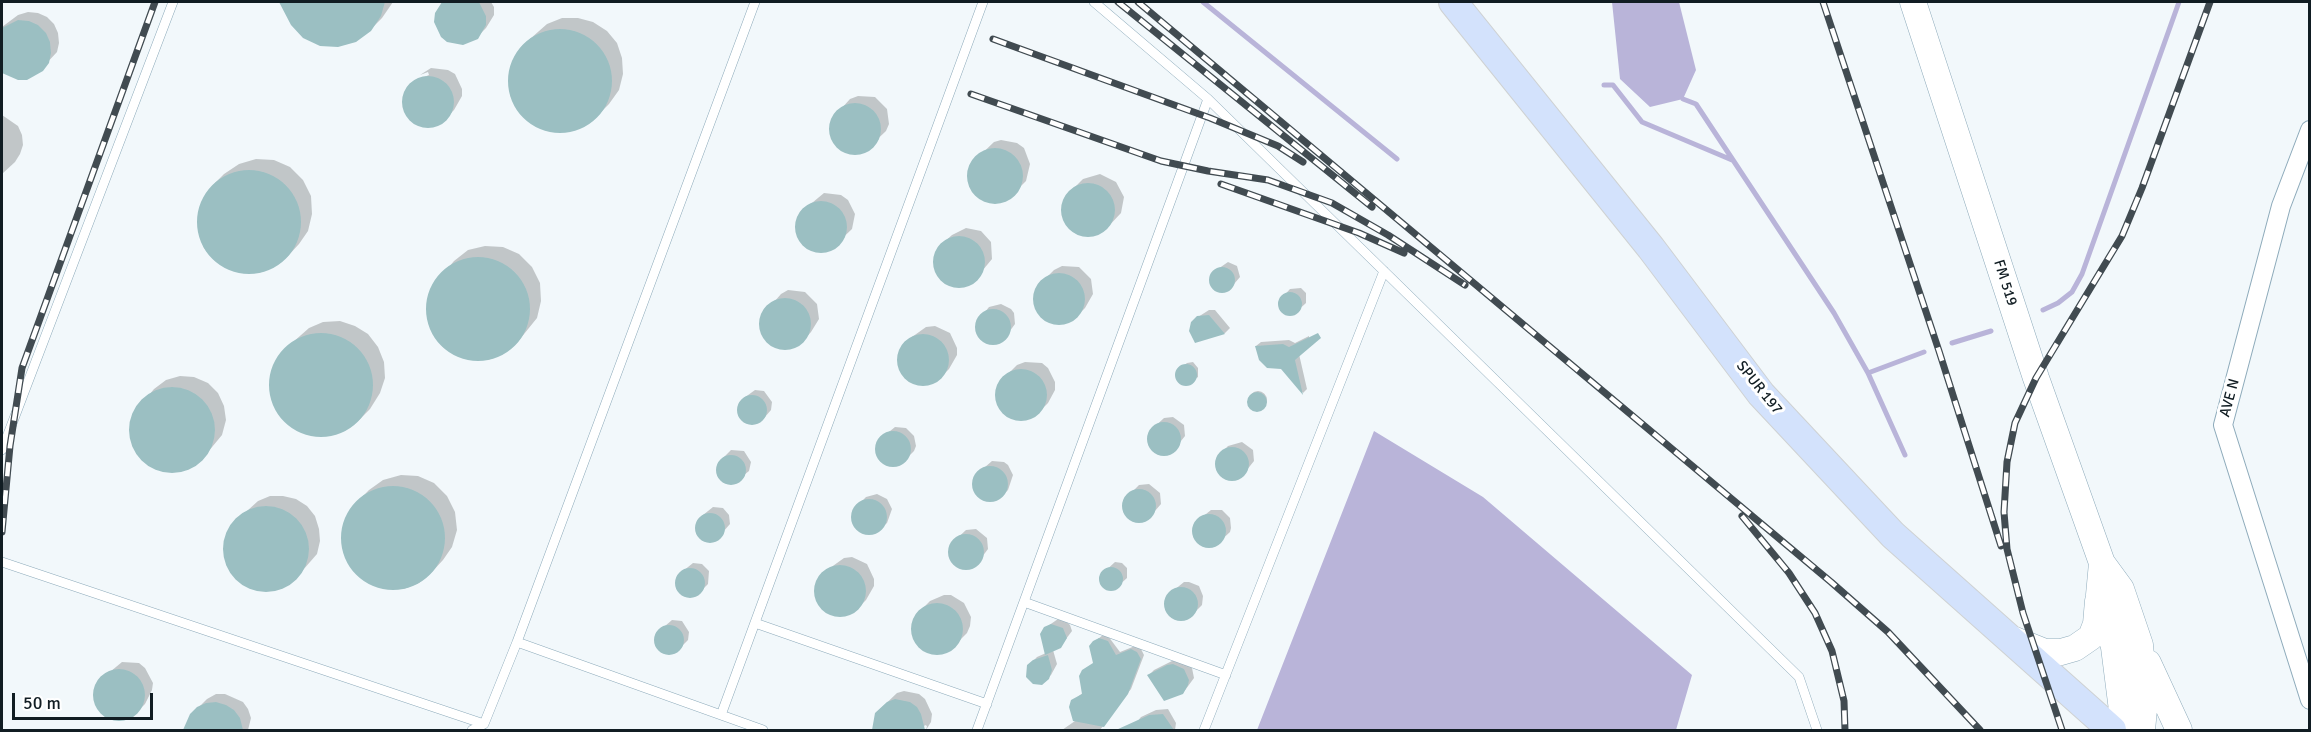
<!DOCTYPE html>
<style>
body{margin:0}
#map{position:relative;width:2311px;height:732px;overflow:hidden;background:#f2f8fb;font-family:Signika,sans-serif}
canvas{display:block}
.frame{position:absolute;inset:0;border:3px solid #111d23;pointer-events:none}
.scale{position:absolute;left:12px;top:693px;width:141px;height:27px;box-sizing:border-box;border:3px solid #111d23;border-top:0;padding-left:8px;font-size:18px;line-height:21px;white-space:nowrap;color:#111d23;-webkit-text-stroke:4px #fff;paint-order:stroke}
</style>
<div id="map">
<canvas width="2311" height="732"></canvas>
<div class="frame"></div>
<div class="scale">50 m</div>
</div>
<script>
const c = document.querySelector('canvas').getContext('2d');
c.lineJoin = 'round';
function paint(path, color) {
  c.fillStyle = color;
  c.fill(path, 'evenodd');
}
function shape(rows) {
  const path = new Path2D();
  for (const r of rows) {
    if (r.length === 3) {
      path.moveTo(r[0] + r[2], r[1]);
      path.arc(r[0], r[1], r[2], 0, 2 * Math.PI);
      continue;
    }
    path.moveTo(r[0], r[1]);
    for (let i = 2; i < r.length; i += 2) path.lineTo(r[i], r[i + 1]);
  }
  return path;
}
function stroke(path, color, width, dash) {
  c.strokeStyle = color;
  c.lineWidth = width;
  c.lineCap = dash ? 'butt' : 'round';
  c.setLineDash(dash || []);
  c.stroke(path);
}
function write(font, color, halo, rows, align = 'center') {
  c.font = font + ' Signika,sans-serif';
  c.lineWidth = 6;
  c.setLineDash([]);
  c.textBaseline = 'middle';
  c.strokeStyle = halo;
  c.fillStyle = color;
  for (const [text, x, y, turn = 0] of rows) {
    c.save();
    c.translate(x, y);
    c.rotate((+turn || 0) * Math.PI / 180);
    c.textAlign = isNaN(turn) ? turn : align;
    if (halo) c.strokeText(text, 0, 0);
    c.fillText(text, 0, 0);
    c.restore();
  }
}
const water = shape([
 [1612,2,1679,2,1696,70,1683,99,1650,107,1620,79],
 [1374,431,1483,497,1692,675,1676,730,1257,730]
]);
const shadow = shape([
 [283,2,393,2,382,18,370,30,284,8],
 [444,2,491,2,494,7,494,15,486,28,477,37,440,6],
 [28,12,38,13,47,17,54,24,58,33,59,43,57,52,44,66,18,79,2,72,2,27,18,15],
 [562,18,578,18,593,22,607,31,617,43,622,58,623,74,619,90,609,104,596,117,582,127,565,132,547,131,531,123,518,111,510,95,509,77,513,60,522,46,547,24],
 [431,68,448,70,455,74,462,89,462,96,454,110,445,119,431,126,416,123,406,112,404,104,408,87,414,81,429,75,428,72,420,75],
 [858,96,875,97,887,109,889,124,886,131,865,151,850,153,837,146,831,131,831,123,841,109,850,99],
 [2,115,18,126,22,135,23,145,20,154,15,162,2,174],
 [1001,140,1017,143,1024,148,1030,164,1026,181,1010,197,992,202,984,200,976,194,969,179,972,163,994,142],
 [256,159,274,160,290,167,303,180,311,196,312,214,308,231,299,244,287,257,274,267,259,273,243,273,228,269,214,260,204,248,199,233,198,217,202,201,212,186,224,174,239,164],
 [1100,174,1116,182,1124,197,1121,213,1106,229,1092,236,1076,233,1069,228,1062,212,1063,203,1067,195,1083,179],
 [824,193,841,195,848,200,855,214,852,229,831,249,824,251,809,248,803,244,796,229,801,212],
 [966,228,981,231,991,242,992,259,973,282,957,287,942,279,935,265,935,257,942,244,952,235],
 [485,246,503,247,519,254,532,267,540,283,541,301,537,318,516,344,503,354,488,360,472,360,457,356,443,347,434,335,428,320,427,304,431,288,454,261,468,250],
 [1228,262,1237,266,1240,277,1229,290,1219,292,1214,289,1211,282,1215,271],
 [1062,266,1079,267,1091,279,1093,294,1085,308,1076,317,1062,324,1047,321,1041,316,1035,302,1039,285,1054,270],
 [1301,288,1306,293,1306,303,1294,314,1286,315,1280,309,1279,301,1290,289],
 [788,290,805,292,817,304,819,319,811,332,802,342,788,348,773,345,763,334,761,317,781,294],
 [1001,304,1011,309,1014,313,1015,324,1004,339,994,344,989,344,980,339,976,329,976,323,989,307],
 [1209,310,1215,310,1230,328,1225,333,1196,341,1198,317],
 [340,321,355,326,368,334,378,347,384,362,385,378,380,393,370,409,358,421,344,431,326,436,309,435,292,427,280,415,272,399,270,381,275,364,284,350,309,328,323,322],
 [935,326,950,333,957,348,957,355,949,369,940,378,926,385,918,384,905,377,899,362,899,354,903,346,912,337,926,327],
 [1309,336,1309,345,1299,354,1307,389,1303,393,1282,367,1256,346,1261,342,1289,340,1295,343],
 [1025,362,1042,363,1048,368,1055,382,1055,390,1048,403,1038,413,1024,419,1017,419,1004,412,997,397,1001,381,1017,365],
 [1193,362,1198,368,1198,377,1187,385,1179,382,1176,376,1178,370,1187,363],
 [180,376,194,377,208,383,218,393,224,406,226,420,222,435,203,458,192,466,180,471,167,471,155,468,144,461,136,451,131,439,131,425,134,413,154,389,166,380],
 [755,390,764,391,772,402,771,410,765,417,758,423,749,424,742,420,738,406,744,398],
 [1258,400,9],
 [1173,417,1184,425,1185,436,1173,451,1162,454,1153,450,1150,446,1148,436,1150,431,1164,418],
 [895,427,906,428,914,436,916,446,914,451,900,465,889,466,880,461,876,451,879,440],
 [1242,442,1253,450,1254,461,1242,476,1231,479,1221,475,1217,466,1222,452,1228,446],
 [731,450,744,451,751,462,749,471,734,483,725,482,718,476,718,463],
 [992,461,1004,462,1008,465,1013,475,1008,490,1002,496,992,500,982,498,975,491,973,485,977,474],
 [401,475,418,476,434,483,447,496,455,512,457,530,452,547,443,560,431,573,419,583,404,589,388,589,372,585,359,576,349,564,343,549,342,533,346,517,357,502,369,490,383,480],
 [1149,484,1160,493,1161,504,1148,519,1138,522,1128,517,1125,513,1124,503,1125,499,1139,485],
 [877,494,887,499,892,509,887,523,880,529,866,534,857,529,852,519,855,508,866,497],
 [270,496,283,496,296,499,307,506,315,516,319,529,320,541,317,554,296,578,284,587,270,591,256,590,243,584,233,574,226,561,225,546,229,532,236,521,258,501],
 [713,507,723,508,729,515,730,524,716,540,703,540,696,529,698,519],
 [1211,510,1222,510,1230,518,1231,528,1230,532,1216,545,1206,547,1195,538,1193,533,1196,522],
 [976,529,987,538,988,549,976,565,964,568,954,563,949,554,951,544,966,530],
 [852,557,867,564,874,579,874,586,866,600,857,609,843,615,828,613,822,608,816,593,816,585,820,577,830,568,844,558],
 [1115,562,1122,563,1127,568,1127,578,1116,588,1106,588,1102,584,1103,573],
 [693,563,702,564,709,571,708,584,696,596,687,597,677,589,676,585,678,575],
 [1184,582,1189,582,1199,586,1203,596,1202,605,1196,611,1183,620,1178,620,1170,615,1166,606,1168,595],
 [944,595,951,595,964,603,971,617,970,626,967,633,951,649,935,653,920,646,915,639,913,624,920,611,930,601],
 [1058,619,1065,620,1070,625,1072,631,1060,647,1053,650,1057,664,1051,675,1045,681,1031,663,1037,657,1046,653,1045,628],
 [672,620,682,621,689,632,688,640,675,653,671,654,662,652,655,641,658,632],
 [1103,635,1108,636,1120,652,1135,646,1141,649,1144,655,1131,689,1100,730,1062,730,1075,721,1075,699,1084,692,1095,663,1094,642],
 [1174,660,1185,661,1192,668,1194,678,1183,693,1149,675,1154,670],
 [122,662,139,663,145,668,153,683,152,690,145,704,136,713,122,720,107,717,101,712,94,697,99,681],
 [904,691,919,694,925,699,932,714,931,722,926,730,927,726,925,725,922,730,874,730,876,713,897,693],
 [216,694,225,694,243,702,248,709,251,718,248,730,187,730,191,715,207,699],
 [1168,709,1176,723,1175,730,1138,730,1136,723,1141,717,1156,710]
]);
const stream = shape([
 [1203,2,1397,159],
 [1604,85,1613,85,1642,122,1732,160],
 [1683,99,1696,104,1834,313,1868,373,1905,455],
 [2043,310,2058,303,2072,292,2082,274,2179,2],
 [1952,343,1991,331],
 [1868,373,1924,352]
]);
const building = shape([
 [279,2,385,2,381,16,371,31,356,42,338,47,320,46,303,38,291,25],
 [442,2,479,2,486,16,486,25,478,39,463,45,447,42,441,37,434,22,435,13],
 [18,20,29,21,38,25,46,33,50,42,51,53,49,63,43,71,27,80,18,80,2,73,2,28],
 [560,81,52],
 [428,102,26],
 [855,129,26],
 [995,176,28],
 [249,222,52],
 [1088,210,27],
 [821,227,26],
 [959,262,26],
 [478,309,52],
 [1222,280,13],
 [1059,299,26],
 [1290,304,12],
 [785,324,26],
 [993,327,18],
 [1209,315,1225,334,1195,343,1189,331,1191,322,1197,316],
 [321,385,52],
 [1318,333,1321,338,1295,360,1303,395,1281,369,1267,368,1259,360,1255,346,1283,344,1289,347],
 [923,360,26],
 [1186,375,11],
 [1021,395,26],
 [172,430,43],
 [1257,402,10],
 [752,410,15],
 [1164,439,17],
 [893,449,18],
 [1232,464,17],
 [731,470,15],
 [990,484,18],
 [393,538,52],
 [1139,506,17],
 [869,517,18],
 [266,549,43],
 [710,528,15],
 [1209,531,17],
 [966,552,18],
 [840,591,26],
 [1111,579,12],
 [690,583,15],
 [1181,604,17],
 [937,629,26],
 [1051,624,1063,628,1067,638,1061,648,1045,655,1040,634,1044,627],
 [669,640,15],
 [1099,638,1108,641,1116,655,1131,649,1137,652,1141,659,1128,694,1104,727,1073,721,1069,707,1071,700,1082,694,1079,676,1082,670,1093,663,1089,646,1093,641],
 [1048,655,1052,670,1049,679,1042,685,1033,684,1026,677,1027,665,1033,660],
 [1173,664,1184,669,1189,680,1188,685,1183,694,1164,701,1147,675,1167,665],
 [119,695,26],
 [895,699,910,702,917,707,921,714,925,730,872,730,875,713,887,702],
 [216,702,226,705,234,710,240,718,243,730,183,730,190,714,197,707,206,703],
 [1163,714,1174,730,1116,730,1149,715]
]);
const lane = shape([
 [1094,2,1208,99,1799,677,1817,730],
 [2,450,173,2],
 [2,562,484,724],
 [1024,602,1226,675],
 [755,623,987,704],
 [517,642,763,730],
 [721,715,983,2],
 [472,730,484,724,517,642,755,2],
 [977,730,1208,99],
 [1204,730,1384,271]
]);
const street = shape([
 [2310,130,2281,206,2223,425,2310,700]
]);
const secondary = shape([
 [1913,2,2036,378,2102,563,2121,589,2140,645,2145,699,2142,730],
 [2102,563,2099,595,2114,647,2123,718,2128,730],
 [2015,640,2045,652,2061,652,2075,648,2091,637,2096,624,2098,601],
 [2148,663,2179,730]
]);
const primary = shape([
 [1453,2,1651,248,1761,394,1893,535,2112,730]
]);
const rail = shape([
 [1118,2,1372,207],
 [1138,2,1831,582,1888,632,1980,730],
 [1823,2,1939,351,2001,546],
 [993,39,1210,118,1278,146,1303,162],
 [971,94,1161,161,1208,171,1268,180,1332,203,1388,235,1465,285],
 [1221,184,1359,233,1404,253],
 [1742,516,1789,573,1815,613,1832,651,1844,701,1845,730],
 [2,532,10,446,22,368,155,2],
 [2062,730,2023,613,2007,549,2004,512,2007,462,2015,423,2036,378,2122,236,2142,188,2210,2]
]);
const streetNames = [
 ["FM 519",2005,283,72],
 ["SPUR 197",1759,388,51],
 ["AVE N",2230,398,-75]
];
paint(water, '#b9b4d9');
paint(shadow, '#0003');
stroke(stream, '#b9b4d9', 5);
paint(building, '#9bbfc2');
stroke(lane, '#8eabbb', 10);
stroke(street, '#8eabbb', 20);
stroke(secondary, '#8eabbb', 27);
stroke(primary, '#cfd2d3', 30);
stroke(lane, '#fff', 9);
stroke(street, '#fff', 18);
stroke(secondary, '#fff', 26);
stroke(primary, '#d3e2fc', 28);
stroke(rail, '#414b51', 7);
stroke(rail, '#fff', 4.5, [14]);
write('15px', '#111d23', '#fff', streetNames);
</script>
